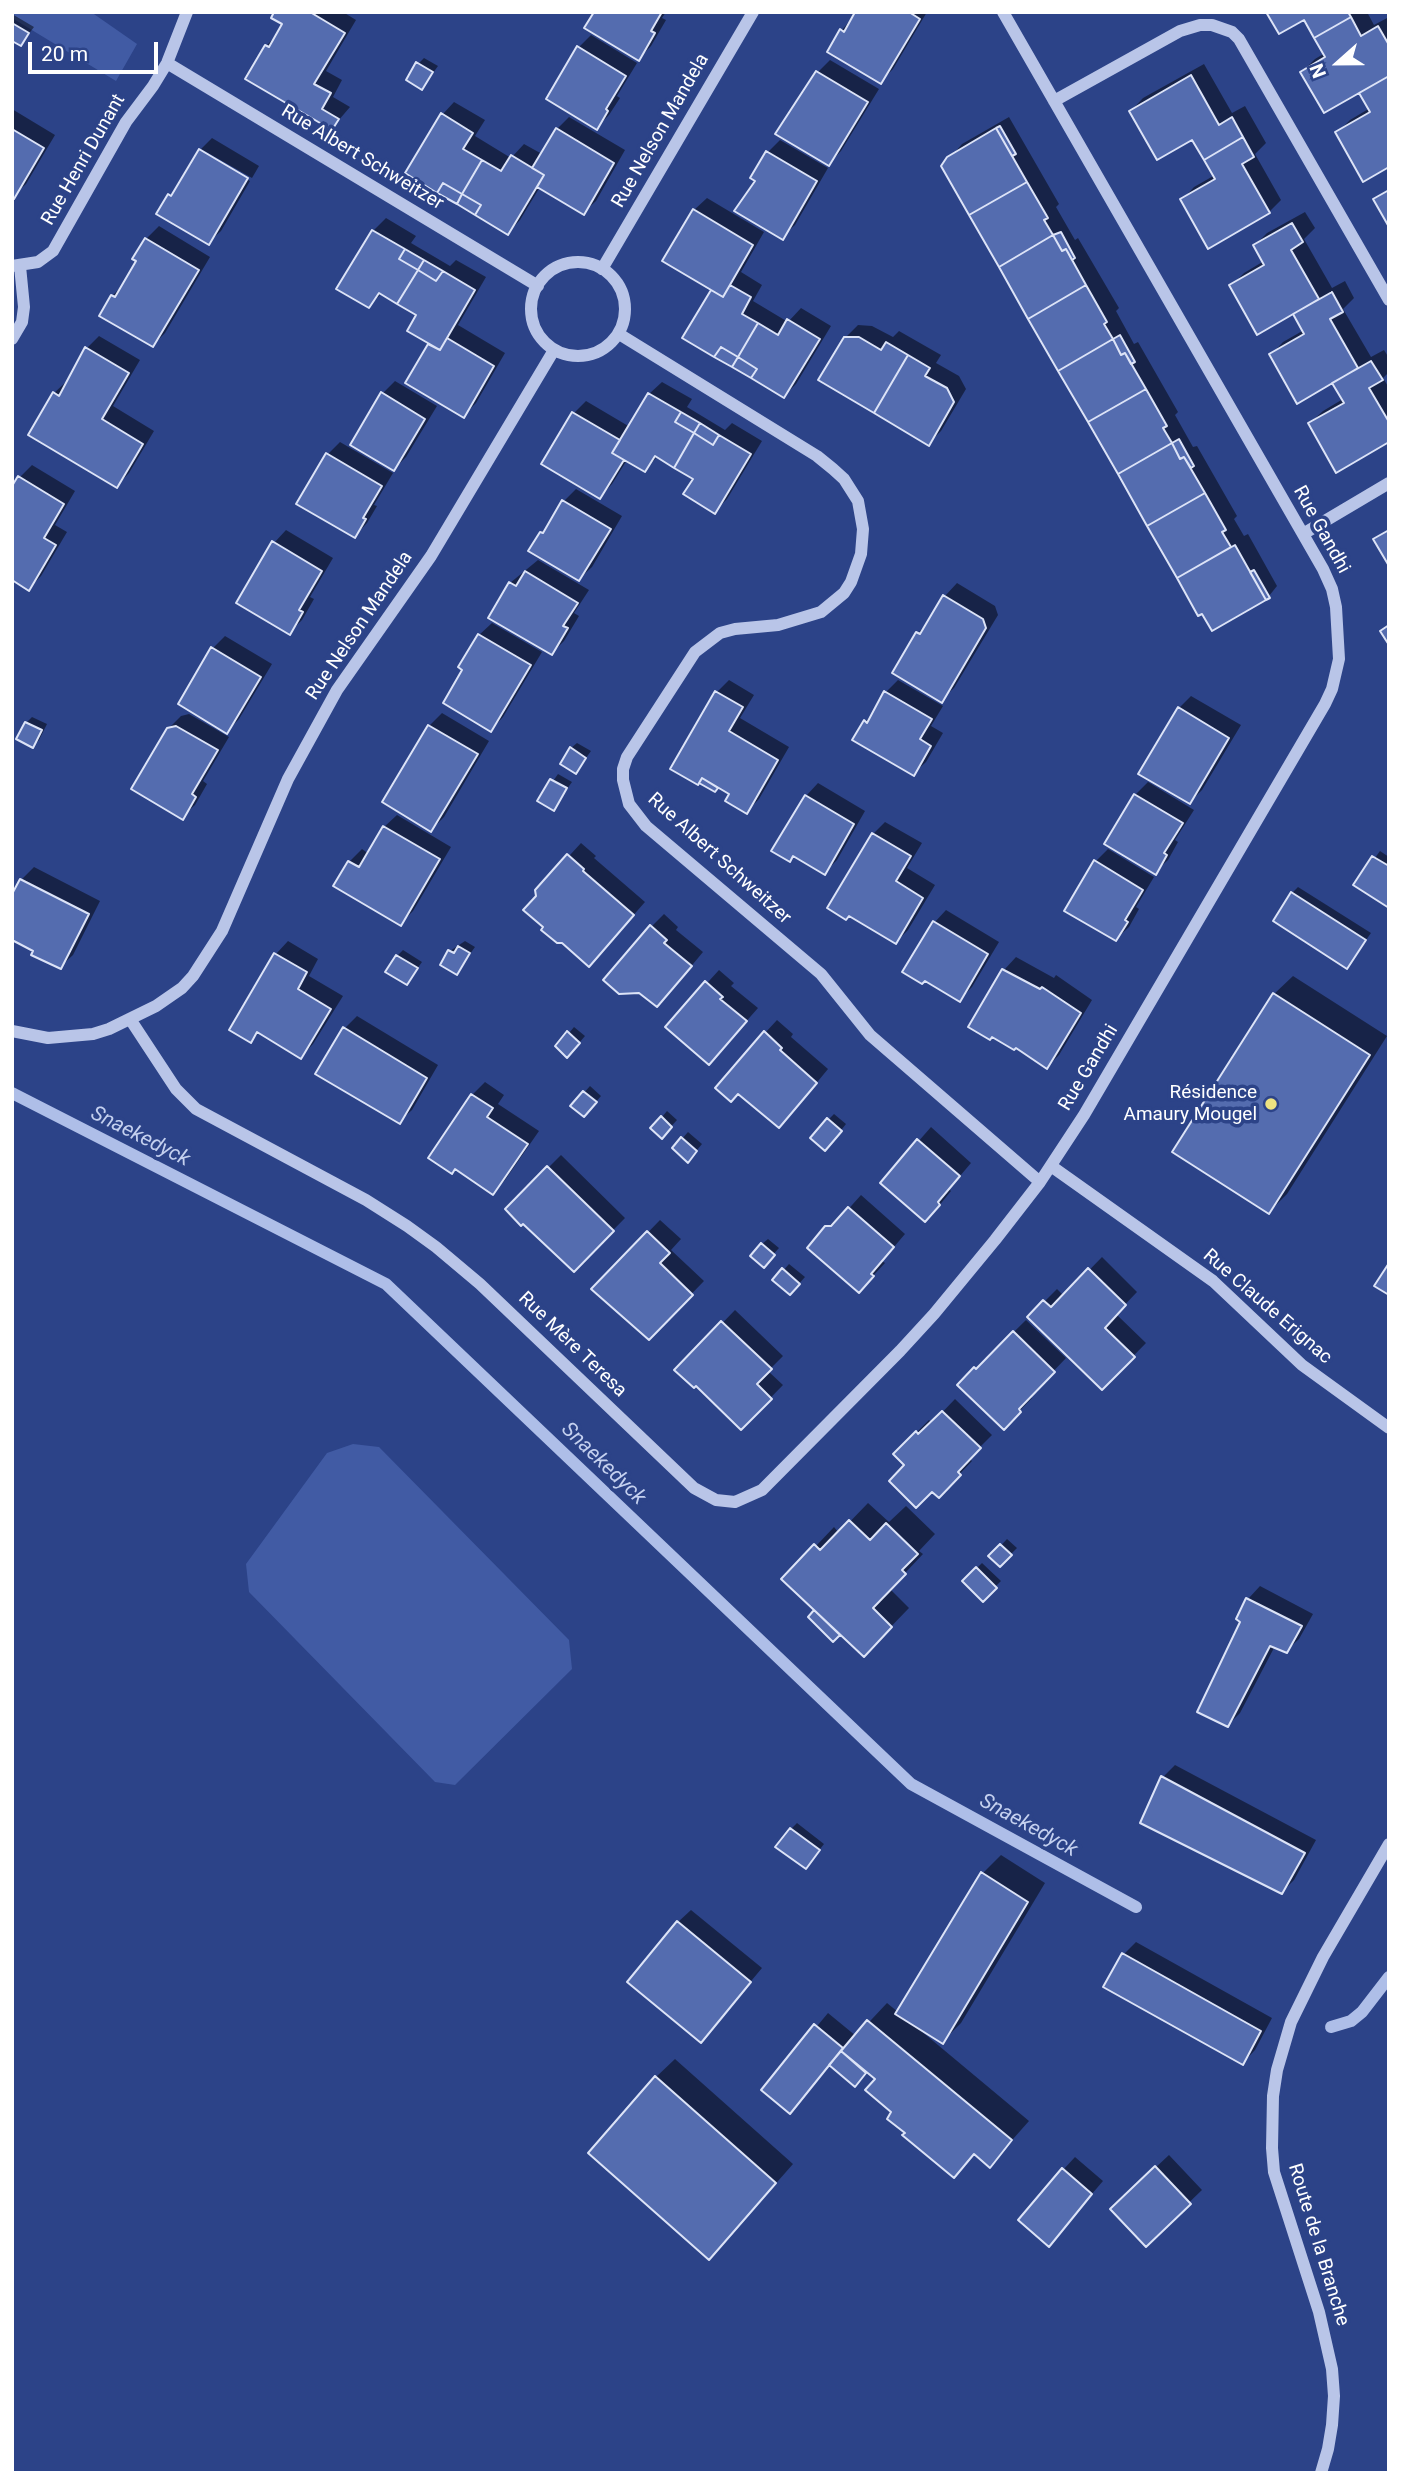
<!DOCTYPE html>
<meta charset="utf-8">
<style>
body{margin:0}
#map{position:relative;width:1401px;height:2485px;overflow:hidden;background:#2c4388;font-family:Roboto,sans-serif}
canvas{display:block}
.frame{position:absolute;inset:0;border:14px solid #fff;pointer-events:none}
.north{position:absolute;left:1303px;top:28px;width:70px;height:70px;-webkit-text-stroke:5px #2c4388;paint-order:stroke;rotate:249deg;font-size:19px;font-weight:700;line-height:28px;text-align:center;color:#fff}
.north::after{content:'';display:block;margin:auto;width:24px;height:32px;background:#fff;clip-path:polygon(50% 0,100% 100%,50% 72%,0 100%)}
.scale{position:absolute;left:28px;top:42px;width:130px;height:32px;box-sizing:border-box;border:4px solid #fff;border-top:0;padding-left:9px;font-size:21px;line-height:24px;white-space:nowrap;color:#fff;-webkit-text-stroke:5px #2c4388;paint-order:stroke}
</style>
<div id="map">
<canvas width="1401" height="2485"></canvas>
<div class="frame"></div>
<div class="north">N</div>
<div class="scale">20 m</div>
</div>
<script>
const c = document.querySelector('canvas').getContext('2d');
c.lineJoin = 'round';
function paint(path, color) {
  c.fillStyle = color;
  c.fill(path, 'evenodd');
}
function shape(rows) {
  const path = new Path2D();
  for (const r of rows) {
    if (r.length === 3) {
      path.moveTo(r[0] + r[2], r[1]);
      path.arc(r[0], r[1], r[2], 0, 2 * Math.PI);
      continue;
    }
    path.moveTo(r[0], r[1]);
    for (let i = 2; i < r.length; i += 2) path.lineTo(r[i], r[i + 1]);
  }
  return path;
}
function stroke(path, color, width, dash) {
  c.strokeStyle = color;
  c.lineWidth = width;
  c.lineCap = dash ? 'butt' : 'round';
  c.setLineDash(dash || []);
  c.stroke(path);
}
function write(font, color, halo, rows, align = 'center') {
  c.font = font + ' Roboto,sans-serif';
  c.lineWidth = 7;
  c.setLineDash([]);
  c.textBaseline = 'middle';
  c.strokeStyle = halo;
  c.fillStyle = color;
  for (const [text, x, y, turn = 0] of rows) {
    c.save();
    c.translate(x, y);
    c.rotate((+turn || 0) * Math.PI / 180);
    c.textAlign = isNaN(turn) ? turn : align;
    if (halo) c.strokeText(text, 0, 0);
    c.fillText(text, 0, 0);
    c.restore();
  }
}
const green = shape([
 [12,12,91,12,137,44,116,81,12,18],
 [353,1444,379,1447,569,1640,572,1669,455,1785,435,1782,249,1592,246,1564,327,1453]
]);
const shadow = shape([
 [277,12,343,12,356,20,326,71,342,80,333,97,350,107,332,128,266,46,279,33,285,23],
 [596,12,666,12,662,18,666,20,651,46,639,58],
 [857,12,927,12,893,69,880,82,842,30],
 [1268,12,1367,12,1374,25,1389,17,1389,165,1337,133,1350,120,1370,108,1360,90,1302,72,1315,59,1325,53,1305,18],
 [12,14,34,27,21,44,12,39],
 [591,35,637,63,617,96,620,98,609,115,597,127,579,47],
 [424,58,438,66,422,88,418,64],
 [830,60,879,89,841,151,829,164,817,73],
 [1204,64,1232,113,1245,106,1266,143,1255,154,1281,200,1269,212,1182,200,1194,187,1215,175,1193,137,1131,111,1143,98],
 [454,102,485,120,475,136,511,158,524,144,542,154,557,129,569,117,625,150,596,201,583,213,540,187,520,220,508,233,442,115],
 [12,109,55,135,26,184,13,196],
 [1009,117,1059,204,1056,207,1075,240,1078,238,1119,308,1116,311,1134,344,1138,342,1178,412,1175,415,1193,447,1197,446,1237,516,1234,519,1244,536,1248,534,1277,586,1269,596,1199,613,943,166,962,144],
 [212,138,259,166,252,178,201,149],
 [780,140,828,168,795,225,782,237,755,185,768,152],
 [201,149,201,152,250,181,221,231,208,243,159,213],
 [707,198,764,232,741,272,762,285,753,301,788,322,801,308,831,326,796,384,784,396,684,337,713,289,694,210],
 [1305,212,1315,228,1304,239,1332,288,1345,281,1354,298,1343,309,1371,357,1384,350,1389,358,1389,372,1383,378,1389,388,1389,440,1310,423,1323,411,1343,399,1333,381,1271,355,1283,342,1304,330,1293,312,1231,286,1244,273,1264,261,1255,245,1267,233],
 [386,218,416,236,411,243,450,266,456,260,486,277,458,325,505,353,476,403,463,416,407,383,430,343,419,314,382,293,369,306,339,288,373,231],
 [159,226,210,257,165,333,153,345,112,296,125,283,139,261,135,258,146,239],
 [858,325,872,326,893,337,899,331,941,355,936,363,959,376,966,389,941,431,929,443,845,338],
 [99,336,140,360,113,406,154,431,129,473,117,486,30,434,54,393,67,381,69,382,87,348],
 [395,381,437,406,406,457,394,469,383,393],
 [662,382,692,399,687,407,725,430,732,423,762,441,727,499,715,511,695,478,658,456,645,470,627,460,612,484,600,497,574,413,586,401,630,427,649,394],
 [340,442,393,473,374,505,377,506,367,523,355,536,328,454],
 [32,465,75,491,55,525,67,532,41,576,29,588,20,477],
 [576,489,622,516,592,567,579,579,541,533,550,524,564,501],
 [286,530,333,558,310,597,314,599,302,620,289,633,274,543],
 [538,560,589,590,574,613,579,616,564,641,552,653,510,583],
 [957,583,995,606,998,615,954,688,941,700,918,633,931,620,945,596],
 [492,623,542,652,503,717,491,730,465,669,479,635],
 [225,636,272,664,239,719,227,731,213,648],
 [729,680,754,695,740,718,789,747,759,799,746,812,731,793,719,786,715,790,672,768,717,692],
 [898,680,943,706,931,726,943,733,926,762,913,774,865,722,875,712,886,692],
 [1191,696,1241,725,1202,790,1190,802,1179,708],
 [442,713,489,741,444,817,431,830,384,802,429,726],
 [189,714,229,737,203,781,207,784,195,805,182,817,168,729,181,716],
 [32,717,47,724,39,740,33,746,26,723],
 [577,743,591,751,576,772,571,748],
 [558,774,572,782,553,809,540,800],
 [1148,782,1194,810,1175,840,1178,842,1168,860,1155,872,1135,795],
 [818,783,865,811,837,860,824,873,794,855,789,860,806,796],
 [397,815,451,847,413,911,400,924,349,862,362,849,369,854,384,827],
 [885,822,922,843,907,868,935,885,908,930,896,942,873,834],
 [581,843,596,856,594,858,645,902,601,952,545,927,537,897,537,891],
 [1108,849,1154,877,1136,907,1139,909,1129,927,1116,939,1095,862],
 [1380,851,1389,857,1389,906,1355,885],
 [34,867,100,901,73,955,60,967,21,880],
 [1298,887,1371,933,1347,967,1292,893],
 [946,910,999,942,972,987,960,999,934,923],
 [664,914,678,927,676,930,703,952,669,993,651,927],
 [288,941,318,959,309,976,343,996,313,1044,301,1057,260,1032,250,1041,231,1029,276,954],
 [465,941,475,947,456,973,450,951],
 [403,950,422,962,407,983,397,956],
 [1016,957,1054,978,1056,975,1092,1000,1059,1055,1047,1067,1016,1046,970,1026,1004,970],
 [719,970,734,983,731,986,758,1008,721,1050,667,1027],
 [1293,976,1387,1036,1287,1194,1269,1212,1274,994],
 [357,1016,438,1065,412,1110,399,1122,345,1028],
 [777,1020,793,1034,791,1037,828,1069,791,1114,765,1033],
 [574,1027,585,1036,573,1050,569,1033],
 [485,1082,504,1095,498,1104,539,1131,505,1180,493,1192,455,1167,430,1157,472,1095],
 [590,1086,601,1096,590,1109,573,1105],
 [667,1111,677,1120,667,1131,662,1117],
 [834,1114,846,1124,831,1143,828,1120],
 [931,1127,971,1163,949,1189,951,1191,938,1207,882,1183],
 [688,1132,702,1144,693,1155,674,1148],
 [561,1155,625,1218,574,1270,507,1209],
 [861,1195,905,1234,882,1261,885,1263,871,1278,827,1228,840,1215,844,1214],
 [660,1220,681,1239,671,1250,704,1281,649,1338,593,1289],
 [768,1239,779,1248,769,1259,762,1244],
 [1102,1257,1137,1292,1116,1314,1146,1343,1102,1388,1029,1317,1057,1289,1064,1296],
 [789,1264,805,1277,796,1287,775,1280],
 [735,1310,783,1356,768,1371,783,1385,741,1428,696,1383,677,1370],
 [1026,1320,1066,1358,1030,1396,1032,1398,1004,1427,960,1385],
 [955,1399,992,1435,969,1458,972,1461,939,1496,895,1454,929,1420,932,1423],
 [868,1503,889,1522,906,1506,935,1534,919,1551,923,1554,890,1589,909,1608,882,1636,840,1632,833,1639,810,1617,816,1610,816,1546,834,1527,839,1533],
 [1007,1539,1017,1548,1000,1565,991,1556],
 [982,1563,1001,1581,983,1599,964,1581],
 [1260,1586,1313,1614,1299,1639,1286,1651,1275,1646,1240,1713,1228,1725,1242,1621,1248,1599],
 [1175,1765,1316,1840,1294,1880,1282,1892,1163,1777],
 [797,1823,824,1844,806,1867,791,1829],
 [1001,1855,1045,1883,961,2023,943,2041,921,2028,920,2030,1029,2121,990,2165,975,2153,953,2175,907,2133,877,2079,867,2070,860,2079,830,2064,789,2112,764,2090,828,2013,856,2036,887,2003,898,2012,982,1874],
 [691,1910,762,1968,701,2041,678,1922],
 [1136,1942,1272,2018,1255,2050,1243,2063,1124,1954],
 [675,2059,793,2164,727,2239,656,2077],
 [1169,2155,1202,2190,1146,2244,1124,2197],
 [1075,2157,1103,2181,1049,2244,1063,2170]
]);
const stream = shape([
 [12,1093,386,1284,911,1784,1136,1907],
 [1331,2027,1351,2021,1362,2012,1389,1977]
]);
const building = shape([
 [274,12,310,12,345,33,314,84,331,93,322,109,339,119,332,130,245,79,265,45,269,47,282,24,271,18,274,12],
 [594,12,662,12,651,31,655,33,639,61,584,28,594,12],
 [855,12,909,12,920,19,881,84,827,52,840,29,844,32,855,12],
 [1266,12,1348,12,1351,17,1314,38,1304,20,1279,34,1266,12],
 [1351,17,1361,36,1378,26,1389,45,1389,76,1324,113,1300,72,1325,57,1314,38,1351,17],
 [12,23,29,33,21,46,12,41,12,23],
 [577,46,626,76,606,109,608,111,597,130,546,99,577,46],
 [416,62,433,72,422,90,406,80,416,62],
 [816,71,868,102,829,166,775,134,816,71],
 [1191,75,1219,125,1232,117,1243,137,1204,160,1192,140,1157,160,1129,111,1191,75],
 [1389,76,1389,167,1363,182,1335,132,1370,112,1359,93,1389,76],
 [441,113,473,133,463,149,482,160,462,194,443,183,437,193,405,173,441,113],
 [1000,126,1016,154,1012,156,996,128,1000,126],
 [556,128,614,163,584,215,537,187,544,175,532,168,556,128],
 [996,128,1027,182,969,215,941,166,947,157,996,128],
 [12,129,44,148,14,199,12,198,12,129],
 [1243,137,1254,157,1242,164,1270,213,1208,249,1180,199,1215,179,1204,160,1243,137],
 [199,149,248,178,209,245,156,214,168,194,171,196,199,149],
 [766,151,817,181,783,240,734,211,755,181,750,178,766,151],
 [511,155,544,175,508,235,475,215,481,205,462,194,482,160,501,171,511,155],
 [1027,182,1048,218,1044,220,1053,235,999,267,969,215,1027,182],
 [443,183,462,194,457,204,437,193,443,183],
 [1389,190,1389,227,1373,199,1389,190],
 [462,194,481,205,475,215,457,204,462,194],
 [693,209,753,245,723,297,662,261,693,209],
 [1292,223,1303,242,1291,250,1319,299,1257,335,1229,285,1264,265,1253,245,1292,223],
 [372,230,405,249,399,259,418,270,397,304,379,293,369,308,336,289,372,230],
 [1061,232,1075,258,1072,260,1066,249,1062,251,1053,235,1061,232],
 [1053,235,1062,251,1066,249,1086,285,1028,319,999,267,1053,235],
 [145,238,199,270,153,347,99,316,111,295,115,297,136,261,132,259,145,238],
 [405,249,424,260,418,270,399,259,405,249],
 [424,260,443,271,436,281,418,270,424,260],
 [418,270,436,281,443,271,475,290,440,350,407,331,416,315,397,304,418,270],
 [730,285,751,297,742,314,758,323,738,357,721,347,714,357,682,338,711,290,723,297,730,285],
 [1086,285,1107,322,1104,324,1113,339,1058,371,1028,319,1086,285],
 [1332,292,1343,312,1330,319,1358,368,1297,404,1269,354,1304,334,1293,314,1332,292],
 [787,319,820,339,784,398,751,378,757,369,738,357,758,323,778,335,787,319],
 [1120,335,1135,362,1131,364,1125,353,1121,355,1113,339,1120,335],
 [844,337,859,337,881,350,886,342,908,355,874,413,818,380,844,337],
 [447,338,494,366,464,418,405,383,428,344,440,350,447,338],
 [1113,339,1121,355,1125,353,1146,389,1088,422,1058,371,1113,339],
 [85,347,129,373,102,419,143,444,117,488,28,435,53,392,59,396,85,347],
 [721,347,738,357,732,367,714,357,721,347],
 [908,355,930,368,925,376,947,388,954,402,929,446,874,413,908,355],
 [738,357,757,369,751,378,732,367,738,357],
 [1371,361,1383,380,1369,388,1389,422,1389,442,1336,473,1308,423,1344,403,1332,383,1371,361],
 [1146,389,1167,426,1163,428,1172,443,1118,474,1088,422,1146,389],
 [381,392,425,419,394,471,350,445,381,392],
 [648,393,681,412,675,422,694,433,674,468,655,456,645,472,612,453,648,393],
 [572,412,620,440,612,453,624,460,600,499,541,464,572,412],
 [681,412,700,423,694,433,675,422,681,412],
 [700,423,719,435,713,445,694,433,700,423],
 [694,433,713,445,719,435,751,454,715,514,683,494,693,479,674,468,694,433],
 [1179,439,1194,466,1191,468,1184,457,1180,459,1172,443,1179,439],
 [1172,443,1180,459,1184,457,1205,493,1147,526,1118,474,1172,443],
 [326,453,382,486,363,518,366,519,355,538,296,504,326,453],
 [18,476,64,504,44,538,56,545,29,591,12,580,12,486,18,476],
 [1205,493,1226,530,1222,532,1231,547,1177,578,1147,526,1205,493],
 [562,500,611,529,579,581,528,551,540,532,543,533,562,500],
 [1389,530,1389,566,1373,539,1389,530],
 [272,541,322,571,299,610,303,612,290,635,236,603,272,541],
 [1235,545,1266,600,1212,631,1202,614,1198,616,1177,578,1235,545],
 [1254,570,1270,598,1266,600,1250,572,1254,570],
 [525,571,578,603,563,626,568,628,552,655,488,618,509,582,516,586,525,571],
 [943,595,983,619,986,628,942,703,892,673,916,632,920,634,943,595],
 [1389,625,1389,645,1380,631,1389,625],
 [478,634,531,665,491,732,443,703,462,670,458,667,478,634],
 [211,647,261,677,227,734,178,704,211,647],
 [715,691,743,707,729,731,778,760,747,814,725,801,729,794,702,778,698,785,670,769,715,691],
 [884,691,932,719,920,739,931,746,914,776,852,740,864,720,867,723,884,691],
 [1178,707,1229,738,1190,804,1138,774,1178,707],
 [25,722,42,730,33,748,16,739,25,722],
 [428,725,478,754,431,832,382,802,428,725],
 [176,726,218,750,192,794,196,797,183,820,131,789,167,728,176,726],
 [570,747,586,758,576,774,560,764,570,747],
 [702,778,718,788,715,792,699,783,702,778],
 [550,779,567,788,554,811,537,801,550,779],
 [1134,794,1183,823,1164,853,1167,855,1156,875,1104,844,1134,794],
 [805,795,854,824,825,875,793,856,790,862,771,851,805,795],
 [383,826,440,859,401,926,333,886,348,861,359,867,383,826],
 [872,833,911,856,896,881,923,898,896,944,849,916,846,920,827,908,872,833],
 [567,854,584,869,583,871,634,915,589,967,562,943,557,943,541,930,543,927,523,910,536,896,535,890,567,854],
 [1372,856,1389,866,1389,908,1353,885,1372,856],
 [1094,860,1143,890,1125,920,1128,922,1116,941,1064,911,1094,860],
 [20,879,89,914,61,969,31,955,33,951,12,940,12,894,20,879],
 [1291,892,1366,940,1347,969,1273,921,1291,892],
 [933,921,988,954,960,1002,925,981,922,984,902,972,933,921],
 [650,925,667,940,664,943,692,966,657,1007,639,993,619,994,603,980,650,925],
 [458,946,470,953,457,975,440,965,448,950,454,953,458,946],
 [274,953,307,972,298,989,331,1009,301,1059,257,1032,251,1043,229,1030,274,953],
 [396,955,418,968,407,985,385,972,396,955],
 [1002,969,1040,989,1042,987,1081,1013,1047,1069,1016,1048,1014,1050,992,1037,990,1040,968,1027,1002,969],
 [705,981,723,997,720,999,747,1021,709,1065,665,1027,705,981],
 [1273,993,1370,1055,1269,1214,1172,1152,1273,993],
 [343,1027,427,1078,400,1124,315,1074,343,1027],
 [567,1031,580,1043,567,1058,555,1046,567,1031],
 [764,1031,782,1048,780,1050,817,1083,779,1128,738,1094,731,1102,715,1088,764,1031],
 [583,1091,597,1102,584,1117,570,1106,583,1091],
 [471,1094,493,1108,487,1117,528,1144,493,1195,455,1169,452,1174,428,1158,471,1094],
 [661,1116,672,1127,662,1139,650,1128,661,1116],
 [827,1118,842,1131,825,1151,810,1138,827,1118],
 [681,1137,697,1151,688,1163,672,1148,681,1137],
 [917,1139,960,1176,938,1202,940,1205,925,1222,880,1183,917,1139],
 [547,1166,614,1231,574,1272,523,1224,521,1226,505,1209,547,1166],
 [848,1207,894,1247,871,1274,874,1276,859,1293,807,1248,825,1226,831,1226,848,1207],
 [647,1231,670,1253,660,1263,693,1295,649,1340,591,1289,647,1231],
 [761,1243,775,1255,764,1268,750,1256,761,1243],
 [1389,1263,1389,1295,1374,1286,1389,1263],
 [782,1268,800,1284,790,1295,772,1280,782,1268],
 [1088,1268,1126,1305,1105,1328,1135,1357,1102,1390,1027,1317,1043,1300,1051,1307,1088,1268],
 [721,1321,772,1369,757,1384,772,1399,741,1430,696,1386,694,1388,674,1370,721,1321],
 [1013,1331,1055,1372,1019,1409,1021,1412,1004,1430,957,1385,974,1367,976,1369,1013,1331],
 [942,1411,981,1448,958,1472,961,1475,939,1498,932,1492,916,1508,889,1481,904,1465,893,1454,916,1431,918,1434,942,1411],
 [849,1520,870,1540,886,1523,918,1554,902,1570,906,1574,873,1608,892,1627,864,1657,781,1579,814,1544,820,1550,849,1520],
 [1000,1544,1012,1555,1000,1567,988,1556,1000,1544],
 [976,1567,997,1588,983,1602,962,1581,976,1567],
 [1246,1598,1302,1626,1287,1653,1270,1646,1228,1727,1197,1712,1240,1622,1236,1619,1246,1598],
 [814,1610,840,1635,833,1642,808,1617,814,1610],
 [1161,1776,1305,1853,1282,1894,1140,1823,1161,1776],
 [790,1828,820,1850,806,1869,775,1847,790,1828],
 [981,1872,1028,1902,943,2044,895,2014,981,1872],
 [677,1921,751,1982,701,2043,627,1982,677,1921],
 [1122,1953,1261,2031,1243,2065,1103,1987,1122,1953],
 [867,2020,1012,2140,990,2168,974,2154,954,2178,902,2135,905,2133,887,2119,891,2112,865,2090,875,2079,841,2051,867,2020],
 [814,2024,843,2048,790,2114,761,2090,814,2024],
 [841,2051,866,2073,855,2087,829,2065,841,2051],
 [655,2076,776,2183,709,2260,588,2153,655,2076],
 [1155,2166,1191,2204,1146,2247,1110,2209,1155,2166],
 [1062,2168,1092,2194,1049,2247,1018,2220,1062,2168]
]);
const minor = shape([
 [167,63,538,286],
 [1054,101,1180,31,1200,25,1212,25,1232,32,1239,39,1389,300],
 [578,309,47],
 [12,266,38,262,53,251,126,122,153,86,167,63,187,12],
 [602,269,753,12],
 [619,334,817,456,833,469,844,479,858,501,863,529,861,554,851,582,844,593,821,612,778,625,735,629,720,633,695,652,627,757,623,769,623,780,629,804,646,826,821,974,870,1035,1040,1182],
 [12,339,22,322,24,307,20,266],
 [1303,534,1389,483],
 [130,1019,176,1089,196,1109,366,1200,407,1226,436,1247,480,1284,694,1488,716,1500,735,1502,762,1490,900,1351,934,1314,995,1240,1040,1182,1084,1115,1325,704,1332,689,1339,659,1336,607,1332,589,1323,569,1003,12],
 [12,1031,48,1038,93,1034,109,1029,156,1006,182,988,193,976,222,931,288,779,337,690,431,556,554,350],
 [1051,1166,1213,1281,1302,1365,1389,1428],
 [1321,2473,1328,2449,1332,2425,1334,2396,1332,2369,1319,2312,1274,2172,1272,2148,1273,2096,1277,2070,1291,2022,1323,1957,1389,1844]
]);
const markers = [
 [1271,1104,7,"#ede281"]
];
const streetNames = [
 ["Rue Nelson Mandela",661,131,-60],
 ["Rue Albert Schweitzer",362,158,31],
 ["Rue Henri Dunant",84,160,-60],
 ["Rue Gandhi",1321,530,61],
 ["Rue Nelson Mandela",360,626,-56],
 ["Rue Albert Schweitzer",719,859,42],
 ["Rue Gandhi",1089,1068,-59],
 ["Rue Claude Erignac",1267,1307,41],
 ["Rue Mère Teresa",572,1345,44],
 ["Route de la Branche",1318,2245,73]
];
const poiNames = [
 ["Résidence",1257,1093],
 ["Amaury Mougel",1257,1115]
];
const waterNames = [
 ["Snaekedyck",140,1137,27],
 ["Snaekedyck",603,1464,44],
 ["Snaekedyck",1028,1826,29]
];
paint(green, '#415ba4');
paint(shadow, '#0007');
stroke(stream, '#aebee8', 12);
paint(building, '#546caf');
stroke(building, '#dce3f7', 2);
stroke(minor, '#b9c5e8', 12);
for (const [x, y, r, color] of markers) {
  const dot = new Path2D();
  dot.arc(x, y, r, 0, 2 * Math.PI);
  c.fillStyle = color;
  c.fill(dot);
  stroke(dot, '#2c4388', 2.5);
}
write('19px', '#fff', '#2c4388', streetNames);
write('19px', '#fff', '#2c4388', poiNames, 'right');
write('italic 21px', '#c4d0ef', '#2c4388', waterNames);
</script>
